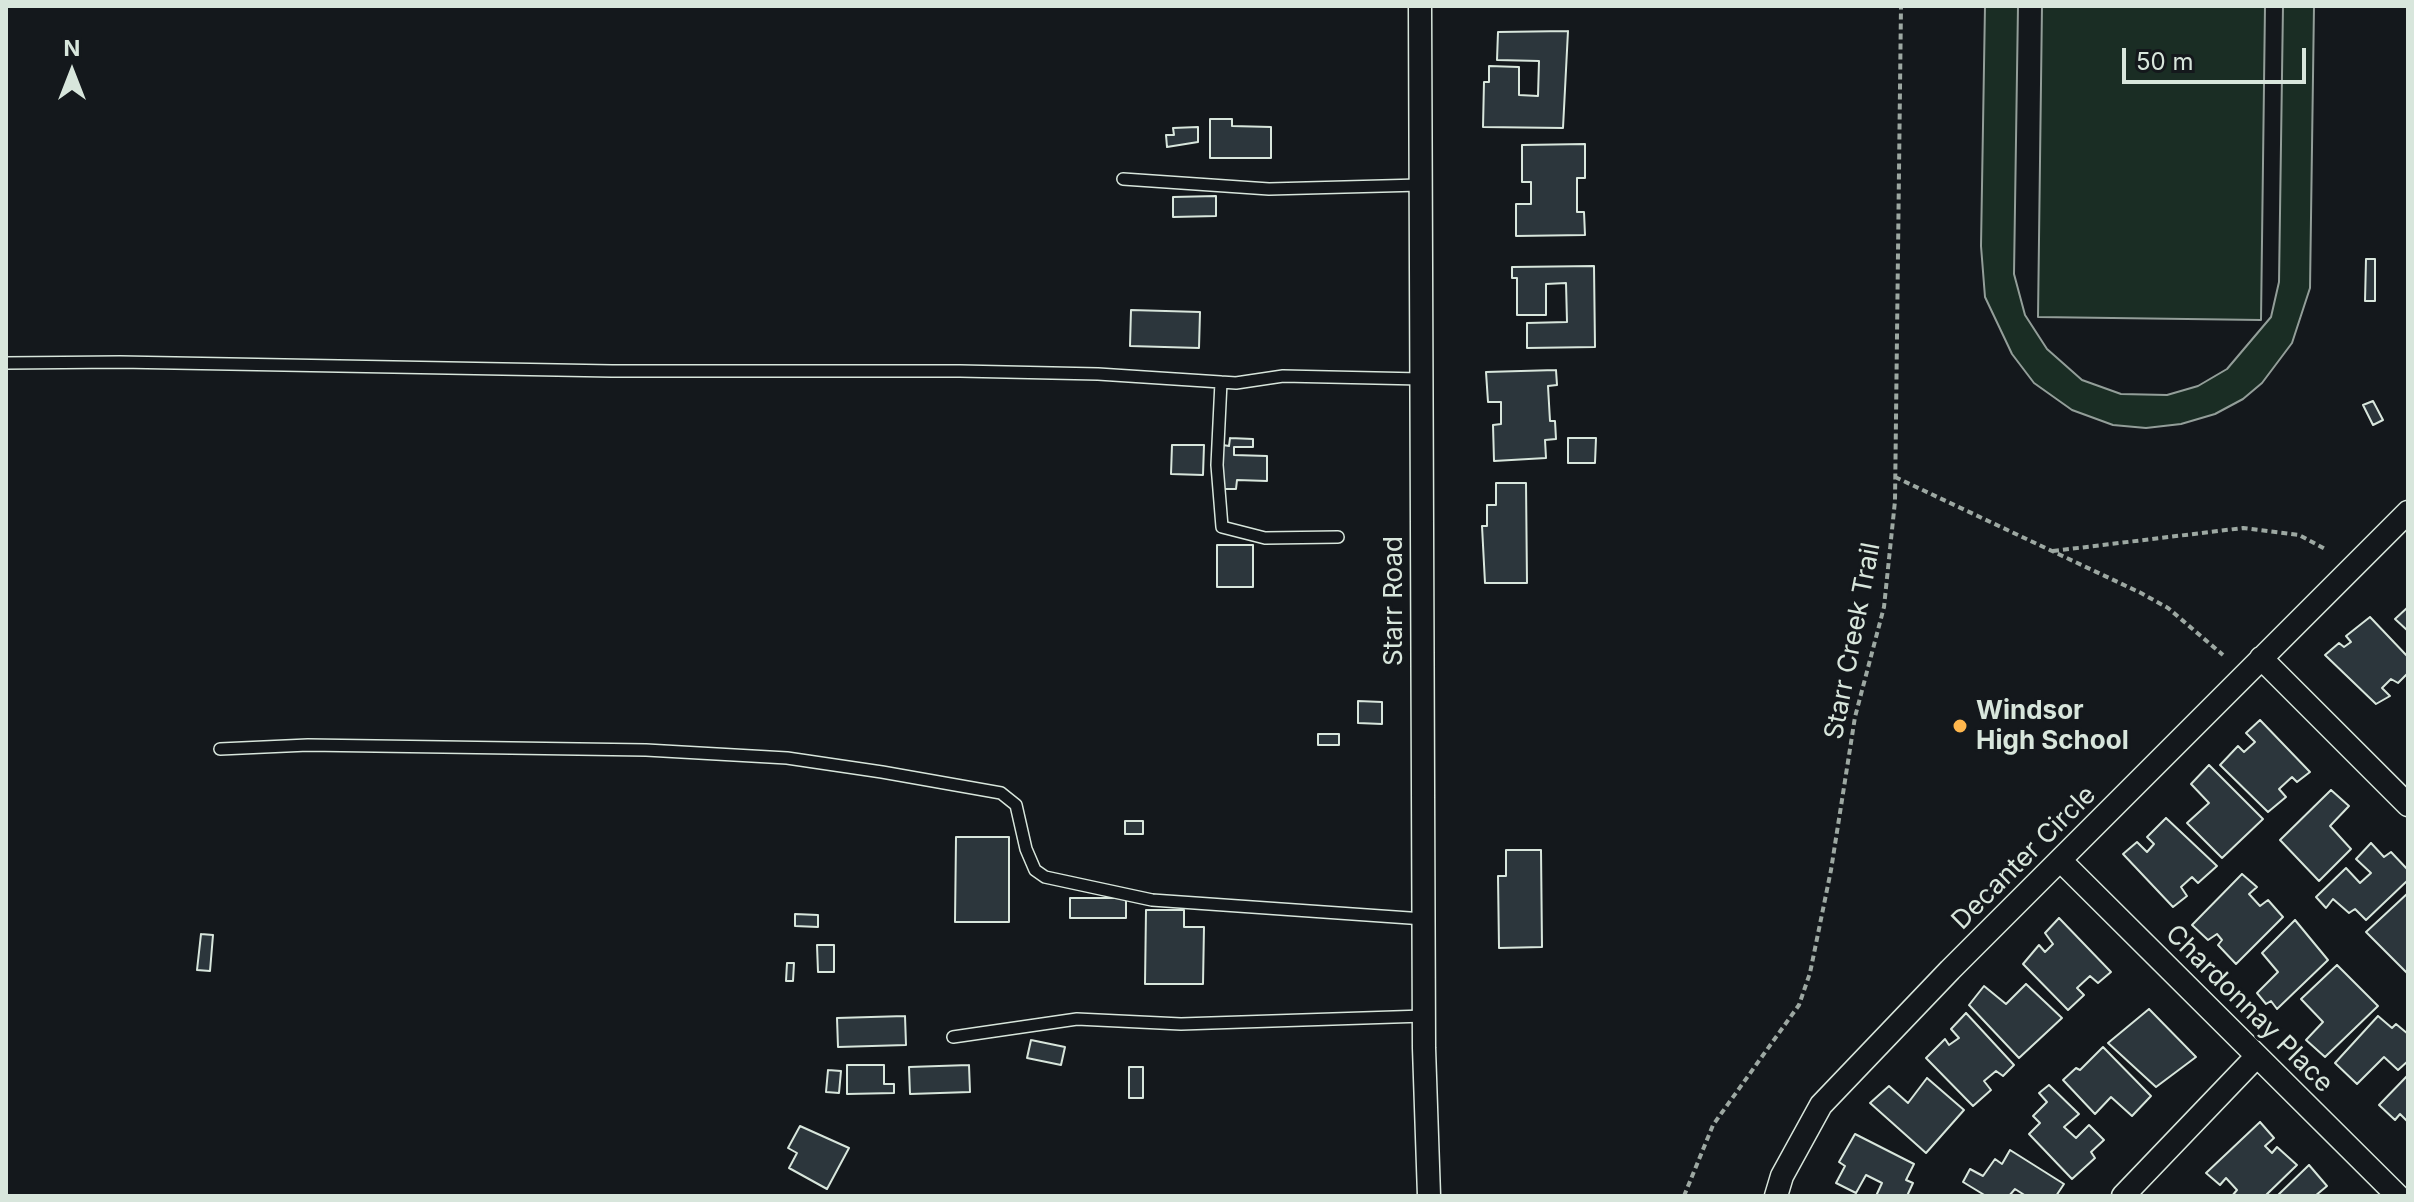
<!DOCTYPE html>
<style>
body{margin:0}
#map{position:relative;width:2414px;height:1202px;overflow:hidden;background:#14181c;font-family:Inter,sans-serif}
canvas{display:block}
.frame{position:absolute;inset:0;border:8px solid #d8e6dc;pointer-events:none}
.north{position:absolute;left:32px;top:32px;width:80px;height:80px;-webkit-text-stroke:6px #14181c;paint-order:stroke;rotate:0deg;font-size:22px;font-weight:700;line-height:32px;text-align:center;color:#d8e6dc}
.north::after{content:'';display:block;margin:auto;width:28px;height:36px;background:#d8e6dc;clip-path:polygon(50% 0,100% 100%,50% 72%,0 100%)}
.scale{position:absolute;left:2122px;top:48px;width:184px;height:36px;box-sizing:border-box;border:4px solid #d8e6dc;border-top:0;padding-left:10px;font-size:24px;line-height:28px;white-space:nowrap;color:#d8e6dc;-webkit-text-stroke:6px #14181c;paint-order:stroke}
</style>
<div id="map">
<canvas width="2414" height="1202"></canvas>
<div class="frame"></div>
<div class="north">N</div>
<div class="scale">50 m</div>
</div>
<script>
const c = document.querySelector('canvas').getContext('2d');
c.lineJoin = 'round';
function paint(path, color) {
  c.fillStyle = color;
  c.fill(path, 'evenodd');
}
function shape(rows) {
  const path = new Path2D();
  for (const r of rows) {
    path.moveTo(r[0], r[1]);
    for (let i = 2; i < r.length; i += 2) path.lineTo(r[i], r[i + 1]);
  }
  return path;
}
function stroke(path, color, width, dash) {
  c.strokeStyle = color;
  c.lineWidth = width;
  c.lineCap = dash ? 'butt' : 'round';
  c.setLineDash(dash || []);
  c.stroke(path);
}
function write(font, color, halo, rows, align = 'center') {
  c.font = font + ' Inter,sans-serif';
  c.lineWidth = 6;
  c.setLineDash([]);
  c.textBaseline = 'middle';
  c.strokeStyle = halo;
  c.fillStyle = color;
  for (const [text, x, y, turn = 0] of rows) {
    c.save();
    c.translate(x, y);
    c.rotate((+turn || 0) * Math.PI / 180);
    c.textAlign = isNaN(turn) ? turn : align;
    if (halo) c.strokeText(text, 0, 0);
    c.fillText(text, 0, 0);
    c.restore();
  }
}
const green = shape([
 [1985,6,2018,6,2014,274,2025,315,2047,349,2082,380,2121,394,2167,395,2198,386,2227,369,2271,317,2279,282,2283,6,2314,6,2310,288,2292,343,2262,383,2243,399,2215,414,2181,424,2146,428,2113,425,2072,410,2034,383,2012,354,1985,297,1981,246,1985,6],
 [2042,6,2265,6,2261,320,2038,317,2042,6]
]);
const building = shape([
 [1568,31,1563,128,1483,127,1484,82,1489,82,1489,66,1519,67,1519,95,1538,96,1539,61,1497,60,1498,32,1568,31],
 [1210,119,1232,119,1232,126,1271,127,1271,158,1210,158,1210,119],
 [1198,127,1198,142,1167,147,1166,135,1174,135,1173,128,1198,127],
 [1585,144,1585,178,1577,178,1577,212,1584,212,1585,235,1516,236,1516,204,1531,204,1531,182,1522,182,1522,145,1585,144],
 [1216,196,1216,216,1173,217,1173,197,1216,196],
 [2366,259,2375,259,2375,301,2365,301,2366,259],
 [1594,266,1595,347,1527,348,1527,323,1567,322,1566,283,1546,284,1546,315,1517,315,1517,278,1512,278,1512,267,1594,266],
 [1131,310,1200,312,1199,348,1130,346,1131,310],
 [1556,370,1557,385,1548,386,1550,421,1555,421,1556,439,1545,440,1546,458,1494,461,1493,425,1501,424,1501,402,1488,402,1486,372,1556,370],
 [2373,401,2383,420,2373,425,2363,405,2373,401],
 [1230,438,1253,439,1253,447,1234,447,1234,455,1267,456,1267,481,1237,480,1236,489,1222,489,1223,445,1229,446,1230,438],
 [1568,438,1596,438,1595,463,1568,463,1568,438],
 [1172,445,1204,445,1203,475,1171,474,1172,445],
 [1496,483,1526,483,1527,583,1485,583,1482,526,1487,526,1487,505,1496,505,1496,483],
 [1217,545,1253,545,1253,587,1217,587,1217,545],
 [2408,607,2408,631,2395,619,2408,607],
 [2370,617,2408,657,2408,673,2398,683,2391,679,2382,688,2390,696,2376,704,2325,655,2339,643,2344,647,2351,642,2346,636,2370,617],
 [1358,701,1382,702,1382,724,1358,723,1358,701],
 [2260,720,2310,772,2297,782,2292,777,2279,789,2286,797,2268,812,2220,765,2238,746,2244,752,2255,742,2246,733,2260,720],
 [1318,734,1339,734,1339,745,1318,745,1318,734],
 [2209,765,2263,819,2222,858,2187,823,2209,803,2191,784,2209,765],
 [2331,790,2349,806,2330,826,2351,849,2319,881,2280,840,2331,790],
 [2166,818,2217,866,2198,883,2192,877,2181,887,2187,896,2173,907,2123,854,2137,842,2147,852,2154,844,2147,837,2166,818],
 [1125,821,1143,821,1143,834,1125,834,1125,821],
 [956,837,1009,837,1009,922,955,922,956,837],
 [2371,843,2384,857,2391,852,2408,870,2408,880,2366,920,2355,909,2349,913,2333,899,2326,908,2316,897,2346,868,2360,883,2371,873,2356,859,2371,843],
 [1506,850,1541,850,1542,947,1499,948,1498,876,1506,876,1506,850],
 [2242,874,2257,887,2249,894,2260,906,2268,900,2283,917,2236,964,2218,945,2222,940,2217,934,2208,940,2192,925,2242,874],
 [2408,893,2408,973,2407,973,2366,932,2408,893],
 [1070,898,1126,898,1126,918,1070,918,1070,898],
 [1146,910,1184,910,1184,927,1204,927,1203,984,1145,984,1146,910],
 [795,914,818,915,818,927,795,926,795,914],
 [2059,918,2111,972,2098,983,2090,976,2077,988,2084,995,2068,1010,2023,964,2039,945,2045,952,2053,944,2045,933,2059,918],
 [2295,920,2328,960,2277,1009,2271,1001,2266,1004,2257,993,2278,972,2262,953,2295,920],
 [201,934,213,935,210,971,197,970,201,934],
 [817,945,834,945,834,972,818,972,817,945],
 [787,963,794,963,793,981,786,981,787,963],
 [2337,965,2378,1006,2325,1057,2306,1040,2323,1022,2301,999,2337,965],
 [2026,984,2062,1018,2019,1058,1969,1005,1984,986,2006,1004,2026,984],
 [2149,1009,2196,1057,2156,1087,2108,1043,2149,1009],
 [1966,1013,2014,1065,2003,1076,1996,1071,1984,1081,1991,1090,1973,1106,1926,1058,1945,1039,1949,1045,1959,1038,1951,1029,1966,1013],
 [905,1016,906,1045,838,1047,837,1018,905,1016],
 [2378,1016,2392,1028,2396,1024,2408,1034,2408,1061,2398,1070,2384,1057,2357,1084,2335,1063,2378,1016],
 [1031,1040,1065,1047,1061,1065,1027,1058,1031,1040],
 [2103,1047,2151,1096,2132,1116,2111,1097,2095,1114,2063,1080,2076,1068,2080,1070,2103,1047],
 [847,1065,884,1065,884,1084,894,1084,894,1093,847,1094,847,1065],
 [969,1065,970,1092,910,1094,909,1067,969,1065],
 [1129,1067,1143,1067,1143,1098,1129,1098,1129,1067],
 [828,1070,841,1071,839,1093,826,1092,828,1070],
 [2408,1075,2408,1122,2400,1114,2395,1120,2379,1105,2408,1075],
 [1927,1078,1964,1110,1926,1153,1870,1103,1889,1086,1908,1103,1927,1078],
 [2049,1085,2079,1114,2064,1127,2076,1138,2089,1125,2104,1140,2091,1152,2095,1158,2072,1179,2029,1134,2040,1123,2033,1116,2047,1102,2039,1093,2049,1085],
 [2260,1122,2274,1138,2265,1146,2272,1153,2277,1147,2297,1165,2265,1196,2232,1196,2237,1190,2226,1178,2220,1185,2206,1173,2260,1122],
 [800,1126,849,1148,827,1189,789,1168,797,1153,788,1148,800,1126],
 [1855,1134,1914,1164,1906,1180,1913,1183,1907,1196,1876,1196,1882,1183,1866,1175,1856,1193,1836,1183,1845,1166,1839,1162,1855,1134],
 [2010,1150,2064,1184,2056,1196,2026,1196,2015,1189,2009,1196,1986,1196,1963,1182,1970,1169,1983,1176,1995,1159,2002,1164,2010,1150],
 [2309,1165,2327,1186,2315,1196,2277,1196,2309,1165]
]);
const path = shape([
 [1895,477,2141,593,2168,608,2223,655],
 [2053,551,2243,528,2299,535,2327,550],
 [1684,1196,1713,1125,1799,1005,1810,973,1831,870,1855,717,1884,607,1895,501,1901,6]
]);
const lane = shape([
 [1123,179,1269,189,1420,185],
 [6,363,120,362,612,371,960,371,1098,374,1236,383,1283,376,1421,379],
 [1221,382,1217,465,1222,527,1265,538,1338,537],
 [220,749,308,745,646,750,787,758,882,772,1001,793,1016,805,1026,849,1035,870,1045,877,1152,900,1424,919],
 [953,1037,1077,1019,1181,1024,1424,1016]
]);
const street = shape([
 [1420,6,1424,1048,1429,1196],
 [2261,658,2408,805],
 [2061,861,2398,1196],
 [1776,1196,1782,1176,1821,1105,1950,970,2408,512],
 [2123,1196,2257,1056]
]);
const markers = [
 [1960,726,8,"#ffb74d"]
];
const streetNames = [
 ["Starr Road",1394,601,-90],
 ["Starr Creek Trail",1853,641,-79],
 ["Decanter Circle",2024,858,-45],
 ["Chardonnay Place",2249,1009,45]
];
const poiNames = [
 ["Windsor",1976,711],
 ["High School",1976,741]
];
paint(green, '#1a2d24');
stroke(green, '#939e99', 2);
paint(building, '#2c363c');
stroke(building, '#d8e6dc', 2);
stroke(lane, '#d8e6dc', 14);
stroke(street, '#d8e6dc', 25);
stroke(path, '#9da8a2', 4, [6, 4]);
stroke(lane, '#14181c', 11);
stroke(street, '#14181c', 22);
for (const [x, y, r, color] of markers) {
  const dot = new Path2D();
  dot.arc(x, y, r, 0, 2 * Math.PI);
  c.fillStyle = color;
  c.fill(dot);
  stroke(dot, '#14181c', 3);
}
write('26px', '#d8e6dc', '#14181c', streetNames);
write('bold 26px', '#d8e6dc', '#14181c', poiNames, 'left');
</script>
